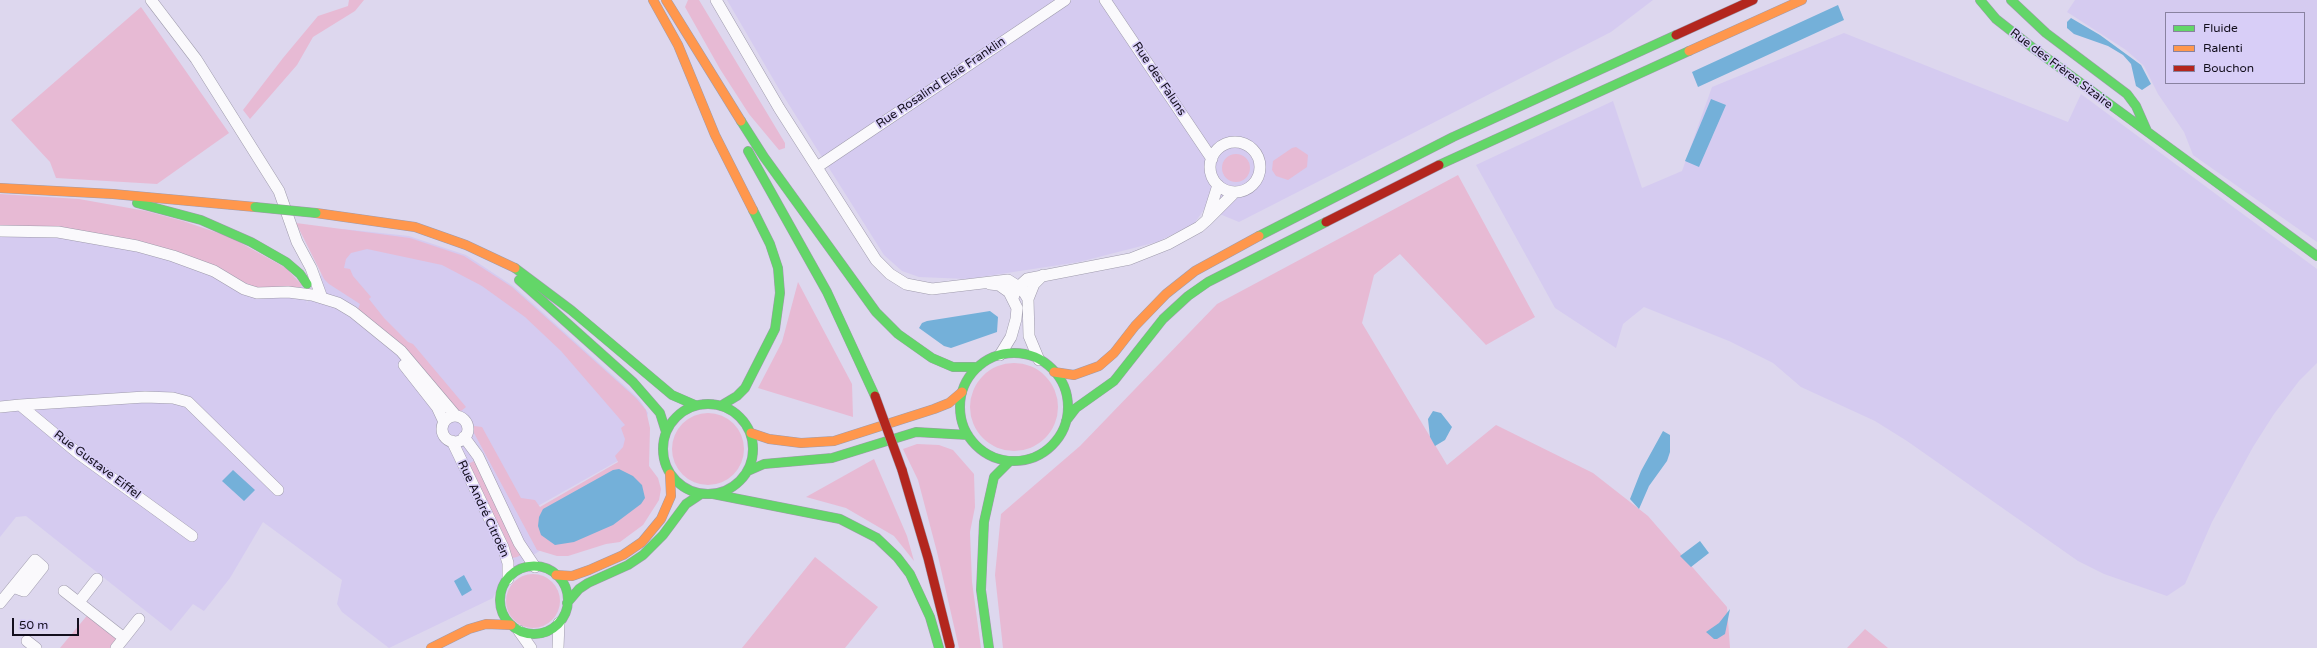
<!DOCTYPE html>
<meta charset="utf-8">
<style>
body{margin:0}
#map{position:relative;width:2317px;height:648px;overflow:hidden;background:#ddd7ee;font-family:"Varela Round",sans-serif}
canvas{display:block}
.legend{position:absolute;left:2165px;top:12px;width:140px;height:72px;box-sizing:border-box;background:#d8cef7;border:1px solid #8982a0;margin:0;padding:5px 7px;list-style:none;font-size:12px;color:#130f1d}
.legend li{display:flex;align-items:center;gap:8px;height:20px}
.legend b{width:20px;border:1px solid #8982a0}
.scale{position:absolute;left:12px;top:618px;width:67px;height:18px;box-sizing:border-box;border:2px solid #130f1d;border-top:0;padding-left:5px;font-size:12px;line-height:14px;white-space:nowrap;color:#130f1d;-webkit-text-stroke:3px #d8cef7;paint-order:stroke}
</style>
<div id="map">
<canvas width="2317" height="648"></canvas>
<ul class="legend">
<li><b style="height:5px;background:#63d668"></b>Fluide</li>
<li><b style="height:5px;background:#ff974d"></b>Ralenti</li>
<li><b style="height:5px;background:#b3261e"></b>Bouchon</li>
</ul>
<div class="scale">50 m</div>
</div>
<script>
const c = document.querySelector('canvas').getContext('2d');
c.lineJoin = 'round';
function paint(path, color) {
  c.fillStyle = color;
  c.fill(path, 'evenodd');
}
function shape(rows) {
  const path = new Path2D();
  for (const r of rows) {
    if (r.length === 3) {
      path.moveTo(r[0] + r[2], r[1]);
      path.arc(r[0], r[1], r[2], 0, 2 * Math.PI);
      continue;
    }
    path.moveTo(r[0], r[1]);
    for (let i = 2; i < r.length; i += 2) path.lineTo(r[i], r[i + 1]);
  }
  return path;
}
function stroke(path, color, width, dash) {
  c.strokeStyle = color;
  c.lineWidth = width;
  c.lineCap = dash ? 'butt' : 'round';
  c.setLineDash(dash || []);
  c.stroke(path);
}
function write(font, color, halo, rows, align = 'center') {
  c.font = font + ' "Varela Round",sans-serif';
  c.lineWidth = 3.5;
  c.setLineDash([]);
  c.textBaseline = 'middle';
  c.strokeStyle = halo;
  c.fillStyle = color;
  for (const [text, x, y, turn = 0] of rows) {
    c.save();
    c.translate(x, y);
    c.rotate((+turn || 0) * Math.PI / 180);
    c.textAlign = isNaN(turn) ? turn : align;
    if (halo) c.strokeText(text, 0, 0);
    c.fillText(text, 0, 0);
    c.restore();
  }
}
const built = shape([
 [727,0,1653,0,1611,32,1239,222,1205,208,1194,224,1157,242,1079,262,967,279,919,277,902,271,884,255,779,89],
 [2075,0,2317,0,2317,242,2193,155,2184,132,2158,94,2144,66,2126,50,2067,12],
 [2166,13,2304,13,2304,83,2166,83],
 [1844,33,2068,122,2081,94,2317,269,2317,363,2299,381,2274,414,2253,447,2212,522,2185,584,2167,596,2104,574,2078,561,1907,441,1875,421,1801,387,1773,363,1729,341,1644,307,1623,324,1616,348,1555,308,1476,165,1613,101,1642,188,1682,171,1712,87],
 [0,227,65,229,144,243,190,258,259,289,302,285,307,303,343,229,409,236,466,255,513,286,639,399,648,413,642,436,630,454,522,515,541,550,504,574,493,598,389,648,342,612,337,604,342,580,263,522,230,578,204,611,193,604,171,631,26,516,16,517,0,537]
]);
const green = shape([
 [349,0,364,0,355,11,313,37,297,65,250,119,243,110,283,58,318,16,348,6],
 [688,0,699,0,785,143,785,148,779,150,749,114,720,69,685,7],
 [141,7,229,133,157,184,56,178,50,162,11,120],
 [1296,147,1308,155,1307,167,1288,180,1276,176,1272,170,1273,161,1292,148],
 [1236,168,14],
 [1458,175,1535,317,1486,345,1400,254,1374,275,1362,323,1447,465,1496,425,1593,473,1648,516,1727,607,1730,648,1003,648,995,575,1001,514,1080,446,1217,304],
 [0,194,79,199,146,211,183,221,230,237,286,268,302,285,299,288,259,289,190,258,144,243,109,235,65,229,0,227],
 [296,223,410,238,464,256,512,287,636,398,646,410,650,428,649,466,658,478,661,489,659,500,643,525,620,542,606,544,568,556,557,556,537,550,474,433,474,426,482,427,521,498,535,500,540,507,618,462,615,456,623,447,625,439,621,428,625,425,561,351,525,317,482,286,442,265,367,249,351,253,346,259,344,268,350,269,353,276,371,297,369,299,384,318,408,342,413,344,466,407,461,411,453,408,358,309,360,304,329,284,324,279],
 [798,282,852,384,853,417,758,388,782,342],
 [1014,407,44],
 [708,449,36],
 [917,444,939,445,953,450,974,474,975,507,970,532,972,582,981,648,959,648,937,552,918,480,903,449],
 [874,459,907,536,914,561,894,536,846,508,806,497],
 [476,460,521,555,517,557,512,558,502,531,495,525,468,464],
 [815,557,878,607,845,648,742,648],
 [533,601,27],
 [90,612,120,636,110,648,60,648],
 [1865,629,1888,648,1847,648]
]);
const water = shape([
 [1838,5,1844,20,1698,87,1692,72],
 [2071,18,2100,35,2141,65,2151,84,2142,90,2136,86,2131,64,2123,55,2108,46,2074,34,2067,28,2067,22],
 [1711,99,1726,105,1699,167,1685,161],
 [990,311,998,317,997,332,951,348,944,346,919,328,922,323,927,321],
 [1433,411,1441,413,1452,427,1445,440,1435,446,1430,437,1428,419],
 [1663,431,1670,435,1670,452,1667,461,1649,486,1639,509,1630,499,1641,471],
 [619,469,633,476,642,485,645,498,641,504,613,525,574,542,555,545,541,535,538,526,539,517,543,509,613,470],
 [233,470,255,490,244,501,222,481],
 [1700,541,1709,553,1691,567,1680,556],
 [464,575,472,590,462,596,454,581],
 [1730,609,1725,634,1717,639,1714,639,1706,632,1719,623]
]);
const street = shape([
 [151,0,196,59,279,191,297,242,311,268,322,298],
 [716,0,779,108,876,260,890,274,906,284,932,289,1008,280,1022,289,1028,299],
 [1105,0,1212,159],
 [1235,167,25],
 [817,167,1065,0],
 [1218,185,1207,220,1235,192],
 [0,231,58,232,137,246,173,256,214,271,244,289,257,293,288,292,312,295,338,303,353,312,401,351,456,416],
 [990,284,999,285,1009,292,1017,308,1016,319,1011,337,1000,355],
 [1013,298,1016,289,1027,279,1130,259,1168,244,1199,227,1207,220],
 [1039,360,1029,336,1028,299,1034,284,1043,275],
 [404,365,437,407,444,422],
 [20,405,145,397,173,398,188,402,278,490],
 [0,407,20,405,79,454,192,536],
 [455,429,13],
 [464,437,478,456,519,543,535,567],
 [452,441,503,547,508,563,508,579],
 [64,591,124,638,116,648],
 [79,602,97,579],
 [0,603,35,560,43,567,24,591,13,587],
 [519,631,531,648],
 [124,638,139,619],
 [27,641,36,648],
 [558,648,559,623]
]);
const fast = shape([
 [1980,0,1996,19,2033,48,2317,256],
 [2011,0,2046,33,2127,94,2136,106,2147,131],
 [741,121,764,157,876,312,898,334,932,358,953,367,978,367],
 [748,151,827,292,875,396],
 [1439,165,1689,51],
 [137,203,201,220,251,242,286,262,300,274,307,284],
 [1259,236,1453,137,1676,35],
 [515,268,571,310,672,395,695,405],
 [519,280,633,382,660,413,666,432],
 [1014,407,54],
 [708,449,45],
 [722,405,737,396,745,388,775,329,780,293,778,268,770,244,753,210],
 [1066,421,1076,408,1114,381,1163,319,1188,296,1208,282,1326,222],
 [748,471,764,464,832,458,916,432,968,435],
 [713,494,840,519,877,538,897,557,910,574,930,617,939,648],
 [534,600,34],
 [567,603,579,589,588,583,628,565,643,555,663,535,686,504,701,494],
 [989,648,981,590,984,522,994,477,1010,461]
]);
const slow = shape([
 [653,0,678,45,715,135,753,210],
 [666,0,741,121],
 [1689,51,1802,0],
 [0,188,113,194,255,207],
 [316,213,415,227,466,245,515,268],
 [1054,372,1074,375,1099,366,1114,353,1135,326,1166,294,1195,271,1259,236],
 [751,433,769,439,801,443,834,441,934,409,949,403,962,392],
 [556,575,572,576,589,570,623,555,642,542,661,519,671,496,670,474],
 [431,648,469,629,486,624,511,625]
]);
const jam = shape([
 [1676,35,1753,0],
 [1326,222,1439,165],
 [902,470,928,558,950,646]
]);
const fastBridge = shape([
 [255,207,316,213]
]);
const jamBridge = shape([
 [875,396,902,470]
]);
const streetNames = [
 ["Rue des Frères Sizaire",2061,69,37],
 ["Rue des Faluns",1159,79,56],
 ["Rue Rosalind Elsie Franklin",941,83,-34],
 ["Rue Gustave Eiffel",97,465,37],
 ["Rue André Citroën",483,509,65]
];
paint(built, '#d5cbf0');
paint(green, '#e7bad4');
paint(water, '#74b0d9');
stroke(street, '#9f9bac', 12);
stroke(fast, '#9f9bac', 10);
stroke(slow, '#9f9bac', 10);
stroke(jam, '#9f9bac', 10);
stroke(street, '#faf9fc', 11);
stroke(fast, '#63d668', 9);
stroke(slow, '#ff974d', 9);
stroke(jam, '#b3261e', 9);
stroke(fastBridge, '#9f9bac', 10, []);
stroke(jamBridge, '#9f9bac', 10, []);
stroke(fastBridge, '#63d668', 9);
stroke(jamBridge, '#b3261e', 9);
write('12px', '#130f1d', '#d8cef7', streetNames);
</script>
